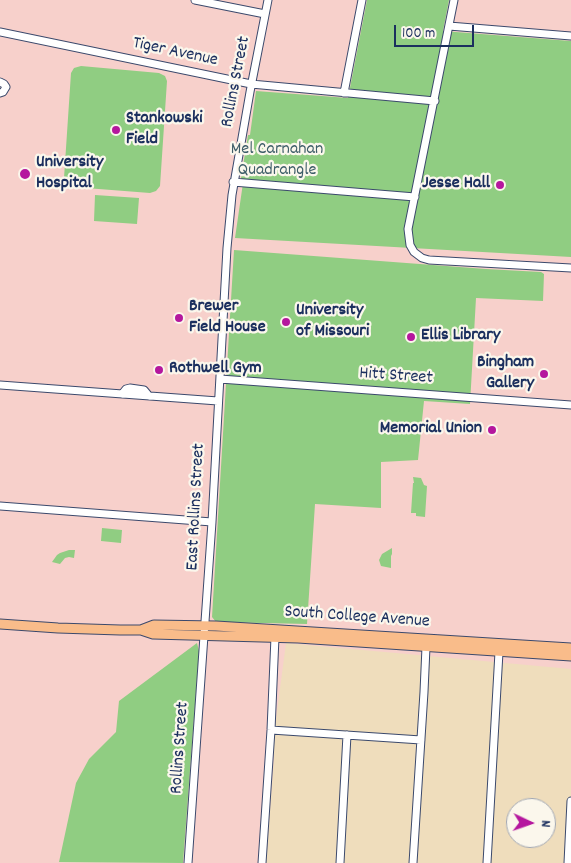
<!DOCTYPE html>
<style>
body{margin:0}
#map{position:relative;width:571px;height:863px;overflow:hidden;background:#efddbc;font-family:Dekko,sans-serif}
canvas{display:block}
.north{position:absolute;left:506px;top:798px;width:50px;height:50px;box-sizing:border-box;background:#fbf7ec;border:1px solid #a1a7b3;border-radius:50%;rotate:93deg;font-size:14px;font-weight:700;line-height:20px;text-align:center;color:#1b2f5e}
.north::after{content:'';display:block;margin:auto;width:18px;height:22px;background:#b5179e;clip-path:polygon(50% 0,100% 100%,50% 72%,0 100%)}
.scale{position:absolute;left:394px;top:25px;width:80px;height:22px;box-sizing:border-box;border:2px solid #1b2f5e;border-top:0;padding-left:6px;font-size:15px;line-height:18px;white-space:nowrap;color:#1b2f5e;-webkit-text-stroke:4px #fbf7ec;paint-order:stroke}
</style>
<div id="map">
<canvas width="571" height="863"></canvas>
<div class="north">N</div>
<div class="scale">100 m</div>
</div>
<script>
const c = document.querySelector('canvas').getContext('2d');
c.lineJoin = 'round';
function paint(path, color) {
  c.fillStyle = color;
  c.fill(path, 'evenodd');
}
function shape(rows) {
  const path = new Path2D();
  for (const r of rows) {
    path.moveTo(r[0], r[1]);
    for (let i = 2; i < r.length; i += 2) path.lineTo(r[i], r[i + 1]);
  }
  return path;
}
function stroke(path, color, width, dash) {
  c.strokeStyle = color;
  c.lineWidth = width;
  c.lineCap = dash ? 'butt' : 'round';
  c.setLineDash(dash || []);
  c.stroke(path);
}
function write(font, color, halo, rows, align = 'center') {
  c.font = font + ' Dekko,sans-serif';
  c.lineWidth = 4.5;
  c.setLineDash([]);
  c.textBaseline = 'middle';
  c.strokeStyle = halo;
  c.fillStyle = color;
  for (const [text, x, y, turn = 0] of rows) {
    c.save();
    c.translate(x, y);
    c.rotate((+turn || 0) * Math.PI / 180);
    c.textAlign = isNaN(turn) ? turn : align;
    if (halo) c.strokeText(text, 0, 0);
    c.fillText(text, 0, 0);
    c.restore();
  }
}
const built = shape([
 [0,0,571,0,571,669,286,643,274,734,274,758,266,863,0,863]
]);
const green = shape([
 [367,0,449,0,443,31,571,41,571,257,235,238,243,183,241,183,241,178,248,135,250,135,256,91,348,98],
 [81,66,159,73,165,76,167,81,160,186,156,191,150,193,73,187,69,187,66,183,64,178,71,73,74,68],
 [95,195,139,198,137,224,94,221],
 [234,250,486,269,541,272,544,274,543,301,476,298,470,404,424,401,418,460,381,462,381,508,315,504,307,624,216,622,212,617],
 [413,477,421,478,424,485,427,486,425,517,416,516,416,513,411,513,413,483,414,483],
 [102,528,122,530,121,543,101,541],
 [392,548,392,554,391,556,391,568,381,566,379,560,382,554],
 [69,550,75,550,74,558,69,557,65,558,60,564,52,562,57,555,60,553],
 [197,643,199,651,183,863,59,862,76,783,89,759,116,732,119,701]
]);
const minor = shape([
 [195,0,265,14],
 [454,0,408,229,410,245,414,252,422,258,429,260,571,268],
 [449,26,571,36],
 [0,32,251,84,435,101],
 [0,82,4,84,6,87,3,92,0,93],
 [344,93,362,0],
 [233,182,415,197],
 [220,379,571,405],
 [0,385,218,401],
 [122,394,126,389,130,388,144,390,149,396],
 [0,506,212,522],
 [271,730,421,740],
 [188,863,212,522,227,248,232,195,250,92,268,0],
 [262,863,271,730,275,637],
 [340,863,347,735],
 [413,863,424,692,426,647],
 [487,863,499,652],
 [568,863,571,801]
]);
const major = shape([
 [0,624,58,628,120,630,141,630,154,625,216,626,571,648],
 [141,630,153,634,298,638,571,656]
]);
const markers = [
 [116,130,5,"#b5179e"],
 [25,174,6,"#b5179e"],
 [500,185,5,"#b5179e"],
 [179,318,5,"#b5179e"],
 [286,322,5,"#b5179e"],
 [411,337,5,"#b5179e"],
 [159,370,5,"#b5179e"],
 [544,374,5,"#b5179e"],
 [492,430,5,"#b5179e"]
];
const streetNames = [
 ["Tiger Avenue",175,53,12],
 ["Rollins Street",237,82,-79],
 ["Hitt Street",396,377,4],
 ["East Rollins Street",197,507,-87],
 ["South College Avenue",357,618,4],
 ["Rollins Street",181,748,-86]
];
const poiNames = [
 ["Stankowski",126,120],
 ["Field",126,141],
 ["University",36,164],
 ["Hospital",36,185],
 ["Jesse Hall",490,185,"right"],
 ["Brewer",189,308],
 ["Field House",189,329],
 ["University",296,312],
 ["of Missouri",296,333],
 ["Ellis Library",421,337],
 ["Bingham",534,364,"right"],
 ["Gallery",534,385,"right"],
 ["Rothwell Gym",169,370],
 ["Memorial Union",482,430,"right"]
];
const parkNames = [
 ["Mel Carnahan",277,151],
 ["Quadrangle",277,172]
];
paint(built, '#f7d0cb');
paint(green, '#90cd82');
stroke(minor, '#3b496c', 9);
stroke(major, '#3b496c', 11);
stroke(minor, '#fff', 7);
stroke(major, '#f9bc8a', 9);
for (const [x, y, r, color] of markers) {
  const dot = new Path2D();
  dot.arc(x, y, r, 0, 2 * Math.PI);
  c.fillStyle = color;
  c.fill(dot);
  stroke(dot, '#fbf7ec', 2);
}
write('18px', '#1b2f5e', '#fbf7ec', streetNames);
write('bold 18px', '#1b2f5e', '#fbf7ec', poiNames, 'left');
write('18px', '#3e5e69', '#fbf7ec', parkNames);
</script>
